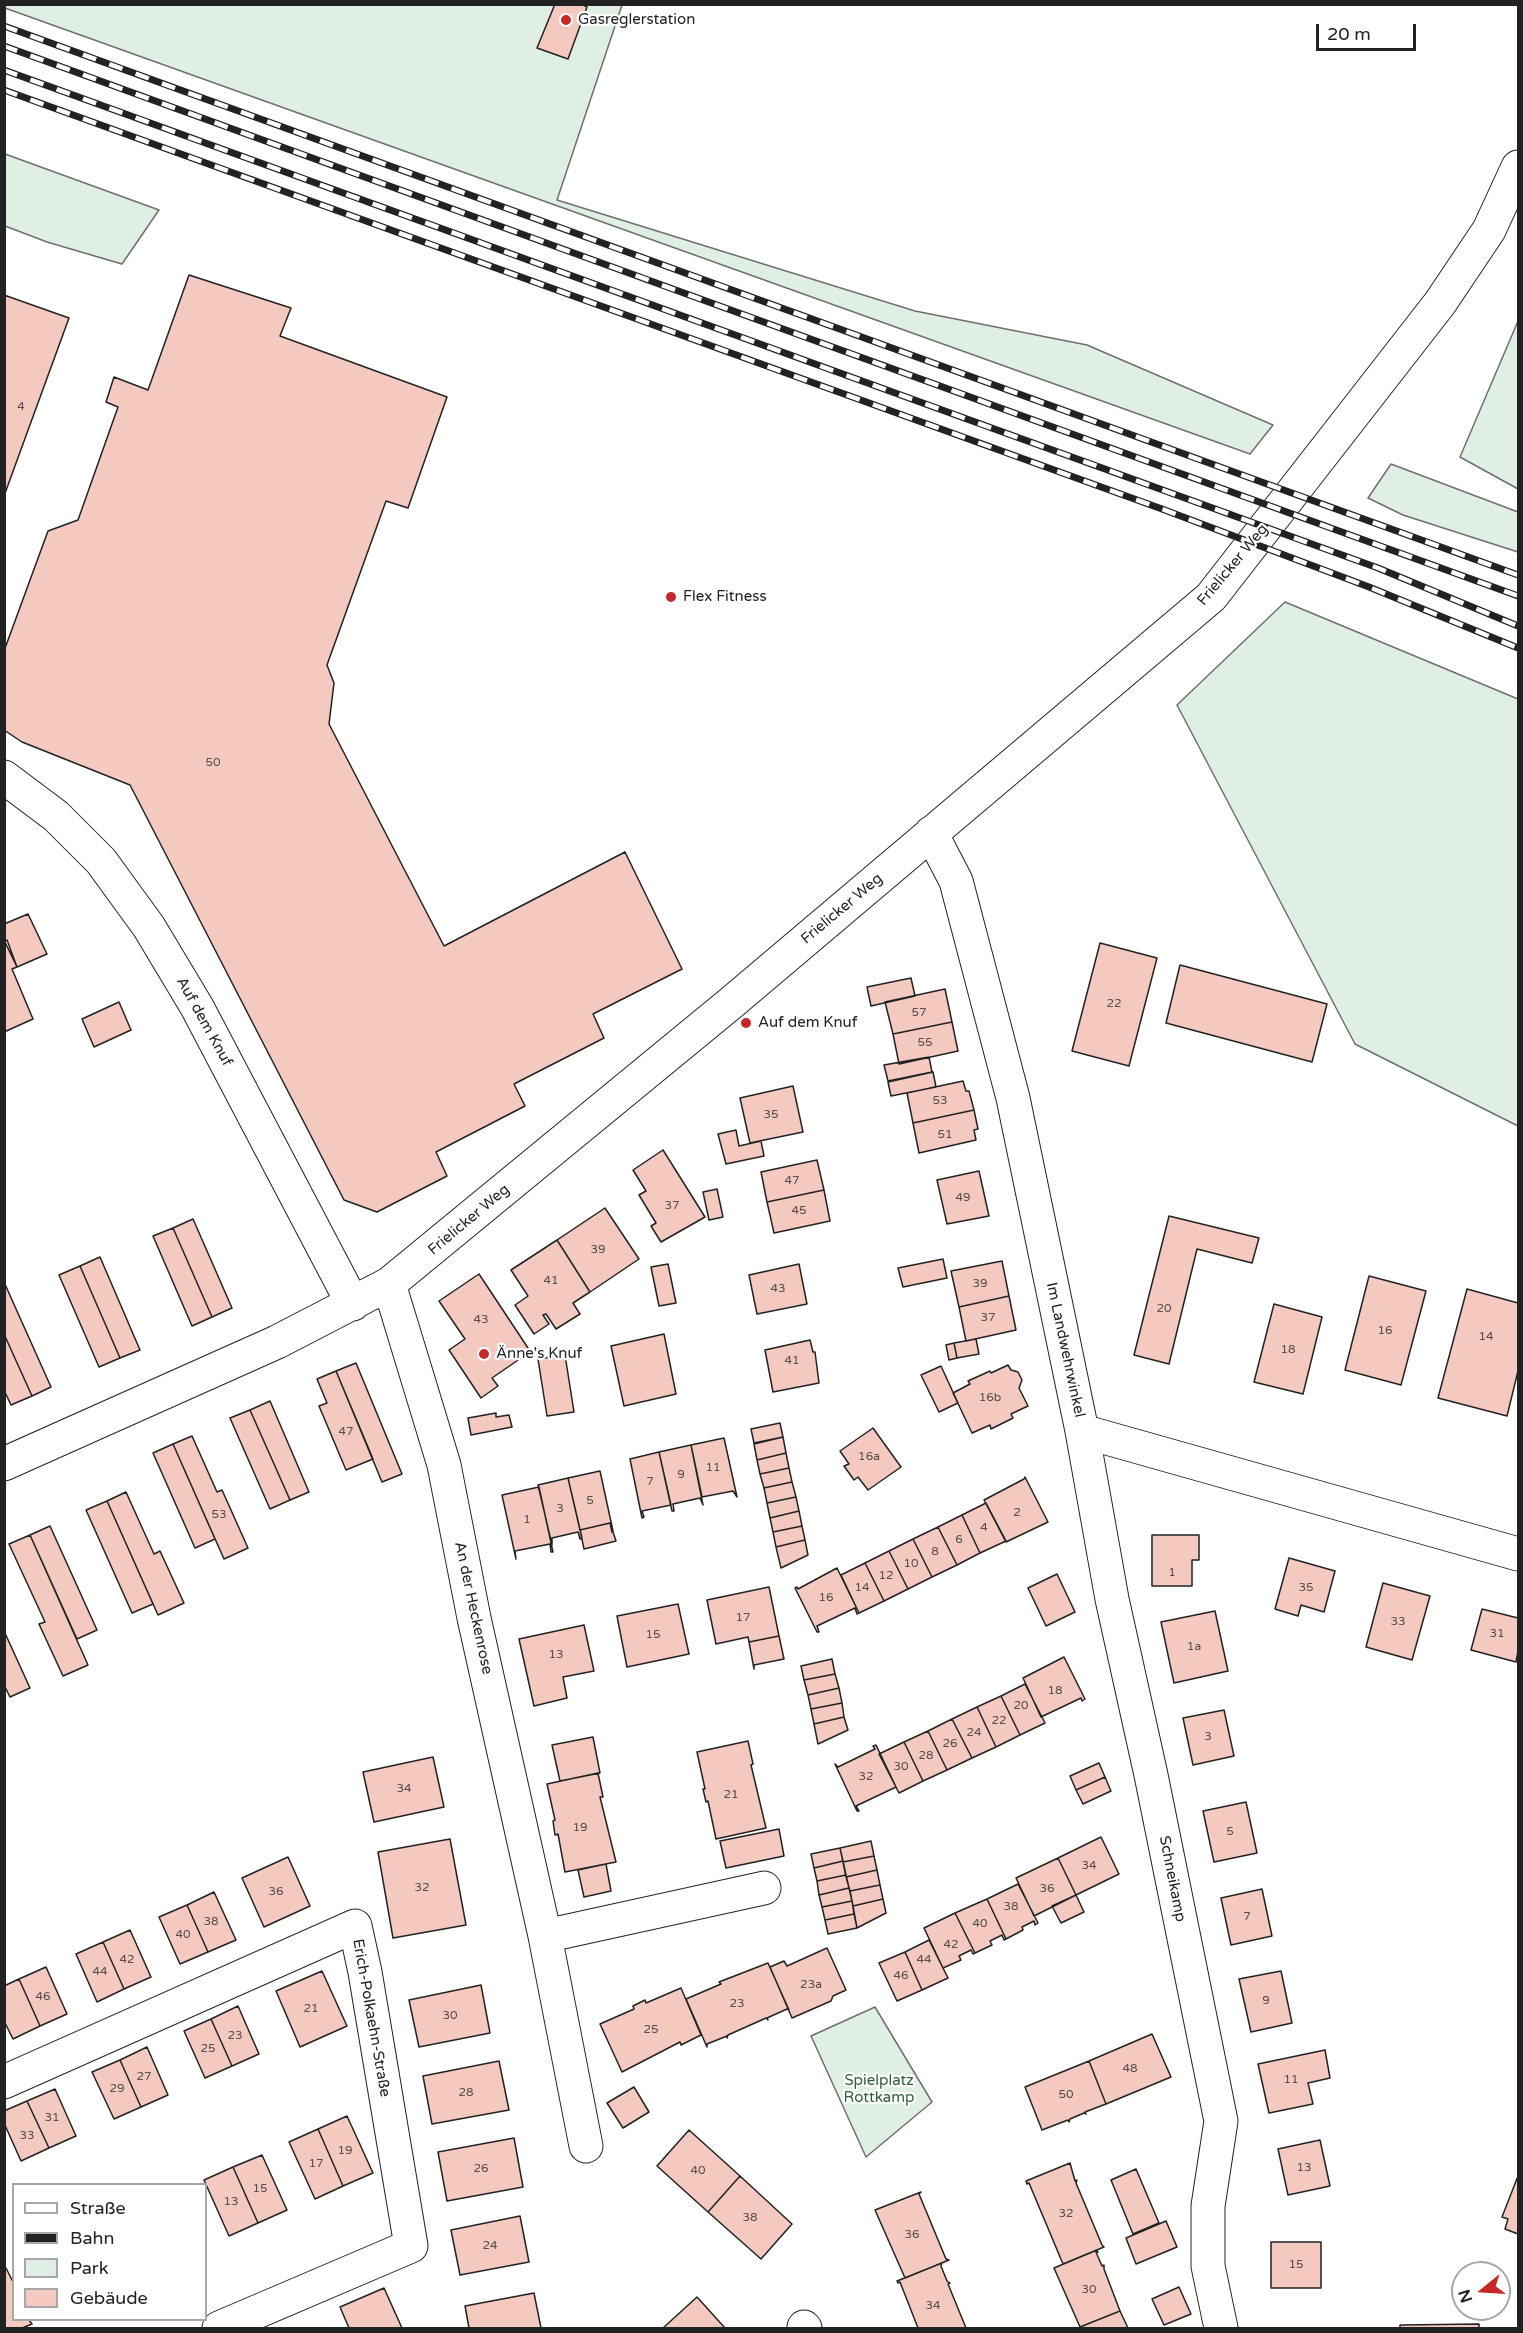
<!DOCTYPE html>
<meta charset="utf-8">
<style>
body{margin:0}
#map{position:relative;width:1523px;height:2333px;overflow:hidden;background:#fff;font-family:"Varela Round",sans-serif}
canvas{display:block}
.frame{position:absolute;inset:0;border:6px solid #222;pointer-events:none}
.legend{position:absolute;left:12px;top:2183px;width:195px;height:138px;box-sizing:border-box;background:#fff;border:2px solid #a7a7a7;margin:0;padding:8px 10px;list-style:none;font-size:18px;color:#222}
.legend li{display:flex;align-items:center;gap:12px;height:30px}
.legend b{width:30px;border:2px solid #a7a7a7}
.north{position:absolute;left:1451px;top:2261px;width:60px;height:60px;box-sizing:border-box;background:#fff;border:2px solid #a7a7a7;border-radius:50%;rotate:252deg;font-size:16px;font-weight:700;line-height:24px;text-align:center;color:#222}
.north::after{content:'';display:block;margin:auto;width:21px;height:27px;background:#c62828;clip-path:polygon(50% 0,100% 100%,50% 72%,0 100%)}
.scale{position:absolute;left:1316px;top:24px;width:100px;height:27px;box-sizing:border-box;border:3px solid #222;border-top:0;padding-left:8px;font-size:18px;line-height:21px;white-space:nowrap;color:#222;-webkit-text-stroke:4px #fff;paint-order:stroke}
</style>
<div id="map">
<canvas width="1523" height="2333"></canvas>
<div class="frame"></div>
<ul class="legend">
<li><b style="height:8px;background:#fff"></b>Straße</li>
<li><b style="height:8px;background:#222"></b>Bahn</li>
<li><b style="height:16px;background:#e0efe3"></b>Park</li>
<li><b style="height:16px;background:#f3c9c0"></b>Gebäude</li>
</ul>
<div class="north">N</div>
<div class="scale">20 m</div>
</div>
<script>
const c = document.querySelector('canvas').getContext('2d');
c.lineJoin = 'round';
function paint(path, color) {
  c.fillStyle = color;
  c.fill(path, 'evenodd');
}
function shape(rows) {
  const path = new Path2D();
  for (const r of rows) {
    path.moveTo(r[0], r[1]);
    for (let i = 2; i < r.length; i += 2) path.lineTo(r[i], r[i + 1]);
  }
  return path;
}
function stroke(path, color, width, dash) {
  c.strokeStyle = color;
  c.lineWidth = width;
  c.lineCap = dash ? 'butt' : 'round';
  c.setLineDash(dash || []);
  c.stroke(path);
}
function write(font, color, halo, rows, align = 'center') {
  c.font = font + ' "Varela Round",sans-serif';
  c.lineWidth = 4.5;
  c.setLineDash([]);
  c.textBaseline = 'middle';
  c.strokeStyle = halo;
  c.fillStyle = color;
  for (const [text, x, y, turn = 0] of rows) {
    c.save();
    c.translate(x, y);
    c.rotate((+turn || 0) * Math.PI / 180);
    c.textAlign = isNaN(turn) ? turn : align;
    if (halo) c.strokeText(text, 0, 0);
    c.fillText(text, 0, 0);
    c.restore();
  }
}
const green = shape([
 [4,5,622,5,557,200,915,311,1087,345,1273,425,1250,454,5,8,4,5],
 [4,154,5,154,159,210,122,264,47,242,5,226,4,154],
 [1518,321,1518,489,1460,457,1518,321],
 [1391,464,1518,512,1518,552,1403,515,1368,498,1391,464],
 [1285,602,1518,699,1518,1126,1355,1044,1177,705,1285,602],
 [875,2007,932,2102,866,2157,811,2036,875,2007]
]);
const building = shape([
 [555,4,581,4,587,7,568,59,537,48,555,4],
 [189,275,291,308,280,336,447,397,408,508,386,501,327,665,334,683,329,724,444,946,625,852,682,969,593,1014,604,1038,514,1084,525,1106,436,1152,447,1176,377,1212,344,1200,130,785,22,742,4,730,4,651,48,531,78,520,118,407,106,402,114,377,148,390,189,275],
 [4,295,69,318,4,496,4,295],
 [28,914,47,954,17,967,4,940,4,924,28,914],
 [7,940,17,967,12,969,33,1019,4,1032,4,941,7,940],
 [1100,943,1157,958,1129,1066,1072,1051,1100,943],
 [1180,965,1327,1004,1312,1062,1166,1023,1180,965],
 [911,978,915,996,871,1006,867,987,911,978],
 [945,989,952,1022,893,1034,885,1002,945,989],
 [119,1002,131,1030,94,1047,82,1019,119,1002],
 [952,1022,958,1051,899,1064,893,1034,952,1022],
 [929,1057,932,1072,888,1081,884,1065,929,1057],
 [933,1072,936,1087,891,1096,888,1082,933,1072],
 [963,1081,966,1091,969,1091,974,1110,913,1123,907,1093,963,1081],
 [793,1086,803,1132,750,1143,740,1098,793,1086],
 [974,1110,978,1129,974,1130,976,1140,919,1153,913,1123,974,1110],
 [736,1130,739,1146,761,1141,764,1156,726,1164,718,1134,736,1130],
 [663,1150,705,1217,661,1242,651,1226,656,1223,639,1195,646,1191,633,1170,663,1150],
 [817,1160,824,1190,767,1202,761,1172,817,1160],
 [979,1171,989,1216,947,1224,937,1180,979,1171],
 [717,1189,723,1217,709,1220,703,1192,717,1189],
 [824,1190,830,1221,774,1233,767,1202,824,1190],
 [605,1208,639,1259,590,1292,557,1240,605,1208],
 [1169,1216,1259,1238,1252,1263,1197,1249,1169,1364,1134,1355,1169,1216],
 [193,1219,232,1308,212,1317,173,1228,193,1219],
 [173,1228,212,1317,192,1326,153,1236,173,1228],
 [557,1240,590,1292,573,1303,580,1314,556,1329,546,1314,543,1315,549,1324,534,1334,515,1305,528,1296,511,1270,557,1240],
 [100,1257,140,1350,120,1358,80,1266,100,1257],
 [943,1259,947,1278,903,1287,898,1268,943,1259],
 [1002,1261,1009,1296,959,1307,951,1271,1002,1261],
 [668,1264,676,1303,659,1306,651,1267,668,1264],
 [799,1264,807,1304,757,1314,749,1275,799,1264],
 [80,1266,120,1358,99,1367,59,1275,80,1266],
 [479,1274,528,1348,527,1354,492,1378,498,1386,481,1398,449,1350,465,1339,439,1301,479,1274],
 [1369,1276,1426,1291,1401,1385,1345,1370,1369,1276],
 [4,1282,51,1387,32,1396,4,1334,4,1282],
 [1467,1289,1518,1303,1518,1371,1507,1416,1438,1398,1467,1289],
 [1009,1296,1016,1330,966,1341,959,1307,1009,1296],
 [1274,1304,1322,1317,1303,1394,1254,1382,1274,1304],
 [4,1334,32,1396,11,1405,4,1390,4,1334],
 [664,1334,676,1394,624,1406,611,1346,664,1334],
 [976,1339,979,1354,957,1358,954,1343,976,1339],
 [810,1340,813,1352,815,1352,819,1383,773,1392,765,1350,810,1340],
 [954,1343,957,1358,949,1360,946,1345,954,1343],
 [565,1355,574,1412,547,1416,538,1359,565,1355],
 [356,1363,402,1474,382,1482,336,1371,356,1363],
 [1008,1365,1011,1370,1018,1372,1022,1380,1019,1388,1028,1406,1011,1414,1013,1418,991,1429,990,1425,972,1433,953,1393,970,1384,968,1381,990,1371,991,1373,1008,1365],
 [941,1366,958,1403,939,1412,921,1375,941,1366],
 [336,1371,373,1459,346,1470,319,1406,327,1403,317,1379,336,1371],
 [270,1401,309,1492,290,1500,250,1410,270,1401],
 [250,1410,290,1500,270,1509,230,1418,250,1410],
 [496,1413,496,1417,509,1415,512,1427,471,1435,468,1418,496,1413],
 [780,1423,783,1437,754,1443,751,1429,780,1423],
 [873,1428,901,1467,868,1490,858,1477,854,1480,844,1466,849,1464,840,1451,873,1428],
 [192,1436,217,1492,222,1490,248,1548,224,1559,173,1444,192,1436],
 [783,1437,786,1453,757,1460,754,1444,783,1437],
 [724,1438,737,1497,733,1491,702,1497,691,1445,724,1438],
 [173,1444,215,1539,195,1548,153,1453,173,1444],
 [691,1445,703,1505,700,1498,673,1504,674,1511,672,1511,659,1452,691,1445],
 [659,1452,671,1505,642,1511,644,1517,642,1518,630,1459,659,1452],
 [786,1453,789,1468,760,1474,757,1460,786,1453],
 [789,1468,792,1482,764,1488,760,1474,789,1468],
 [600,1471,613,1531,612,1532,610,1523,580,1530,568,1478,600,1471],
 [1025,1477,1048,1522,1006,1542,984,1500,1024,1479,1025,1477],
 [568,1478,582,1538,580,1539,578,1532,552,1538,552,1545,538,1485,568,1478],
 [792,1482,796,1497,767,1503,764,1488,792,1482],
 [539,1487,553,1552,551,1552,550,1544,515,1551,516,1559,502,1495,539,1487],
 [126,1492,154,1554,160,1551,184,1603,158,1615,107,1501,126,1492],
 [796,1497,799,1511,770,1518,767,1503,796,1497],
 [107,1501,153,1604,132,1613,86,1510,107,1501],
 [986,1503,1006,1541,980,1553,962,1515,986,1503],
 [799,1511,802,1526,773,1532,770,1518,799,1511],
 [962,1515,980,1553,957,1565,938,1527,962,1515],
 [610,1523,616,1541,584,1549,580,1530,610,1523],
 [50,1526,97,1630,77,1639,30,1535,50,1526],
 [802,1526,805,1540,776,1547,773,1532,802,1526],
 [938,1527,957,1565,932,1577,913,1539,938,1527],
 [30,1535,88,1665,63,1676,39,1624,45,1622,9,1544,30,1535],
 [1152,1535,1199,1535,1199,1560,1192,1560,1192,1586,1152,1586,1152,1535],
 [913,1539,932,1577,908,1589,889,1551,913,1539],
 [805,1540,808,1555,781,1568,776,1547,805,1540],
 [889,1551,908,1589,884,1601,865,1563,889,1551],
 [1289,1558,1335,1571,1324,1612,1301,1605,1298,1616,1275,1609,1289,1558],
 [865,1563,884,1601,859,1613,841,1575,865,1563],
 [837,1568,859,1613,857,1614,855,1608,817,1626,819,1632,817,1632,795,1588,797,1587,798,1589,837,1568],
 [1057,1574,1075,1612,1046,1626,1028,1588,1057,1574],
 [1383,1583,1430,1596,1412,1660,1366,1647,1383,1583],
 [769,1587,779,1636,749,1642,748,1637,716,1644,707,1600,769,1587],
 [678,1604,689,1654,627,1667,617,1616,678,1604],
 [1482,1609,1518,1618,1518,1651,1516,1662,1471,1650,1482,1609],
 [1215,1611,1228,1671,1174,1683,1161,1622,1215,1611],
 [584,1625,594,1671,563,1677,567,1698,534,1706,519,1639,584,1625],
 [4,1631,30,1688,10,1697,4,1685,4,1631],
 [779,1636,784,1659,754,1665,754,1669,749,1642,779,1636],
 [1064,1657,1085,1699,1082,1701,1081,1698,1041,1717,1023,1678,1064,1657],
 [832,1659,835,1674,804,1680,801,1666,832,1659],
 [835,1674,839,1688,808,1695,804,1680,835,1674],
 [1025,1684,1045,1723,1020,1735,1001,1696,1025,1684],
 [839,1688,842,1703,811,1709,808,1695,839,1688],
 [1001,1696,1020,1735,996,1747,977,1707,1001,1696],
 [842,1703,844,1717,814,1724,811,1709,842,1703],
 [977,1707,996,1747,972,1758,952,1719,977,1707],
 [1224,1710,1234,1756,1193,1765,1183,1718,1224,1710],
 [844,1717,848,1730,818,1744,814,1724,844,1717],
 [952,1719,972,1758,947,1770,928,1731,952,1719],
 [928,1731,947,1770,923,1781,904,1742,928,1731],
 [593,1737,600,1773,560,1781,552,1745,593,1737],
 [748,1741,753,1764,751,1765,766,1828,716,1839,708,1801,706,1802,703,1789,705,1789,697,1752,748,1741],
 [904,1742,923,1781,899,1793,879,1754,904,1742],
 [876,1745,896,1787,856,1806,859,1811,857,1811,835,1764,838,1767,875,1749,873,1746,876,1745],
 [433,1757,444,1807,374,1822,363,1772,433,1757],
 [1099,1763,1105,1777,1076,1790,1070,1776,1099,1763],
 [598,1773,603,1797,600,1797,616,1862,565,1872,558,1834,555,1835,553,1821,555,1820,547,1784,598,1773],
 [1105,1777,1111,1791,1083,1804,1076,1790,1105,1777],
 [1246,1802,1257,1853,1214,1862,1203,1811,1246,1802],
 [779,1829,784,1856,726,1868,720,1841,779,1829],
 [1101,1837,1119,1874,1076,1895,1058,1858,1101,1837],
 [450,1839,466,1925,393,1938,378,1852,450,1839],
 [871,1841,874,1856,843,1862,840,1848,871,1841],
 [840,1848,843,1861,814,1868,811,1854,840,1848],
 [874,1856,877,1870,846,1877,843,1862,874,1856],
 [288,1857,310,1906,264,1927,242,1878,288,1857],
 [1058,1858,1076,1895,1034,1916,1016,1878,1058,1858],
 [843,1861,846,1875,817,1881,814,1868,843,1861],
 [606,1864,611,1891,584,1897,578,1870,606,1864],
 [877,1870,880,1885,850,1891,846,1877,877,1870],
 [846,1875,849,1888,819,1895,817,1881,846,1875],
 [1018,1884,1038,1923,1035,1925,1034,1921,1022,1927,1023,1930,1006,1939,987,1899,1018,1884],
 [880,1885,883,1899,853,1906,850,1891,880,1885],
 [849,1888,852,1901,822,1907,819,1895,849,1888],
 [1262,1889,1272,1936,1231,1945,1221,1898,1262,1889],
 [214,1892,236,1940,208,1952,187,1905,214,1892],
 [1076,1895,1084,1912,1061,1923,1052,1906,1076,1895],
 [883,1899,886,1913,857,1928,853,1906,883,1899],
 [987,1899,1006,1939,1004,1940,1002,1935,990,1941,992,1945,975,1953,955,1913,987,1899],
 [852,1901,854,1914,825,1920,822,1907,852,1901],
 [187,1905,208,1952,180,1964,159,1917,187,1905],
 [955,1913,975,1953,973,1954,971,1950,959,1956,961,1960,943,1968,924,1928,955,1913],
 [854,1914,857,1928,828,1934,825,1920,854,1914],
 [130,1930,151,1977,124,1989,103,1942,130,1930],
 [929,1940,948,1978,922,1990,905,1952,929,1940],
 [103,1942,124,1989,97,2002,76,1954,103,1942],
 [827,1948,846,1990,833,1996,831,2001,792,2018,770,1967,784,1961,787,1966,827,1948],
 [905,1952,922,1990,897,2001,879,1963,905,1952],
 [768,1963,789,2010,787,2009,767,2018,768,2020,766,2018,728,2035,727,2038,727,2036,707,2044,707,2047,686,1999,721,1984,719,1982,768,1963],
 [46,1967,67,2014,40,2026,19,1979,46,1967],
 [322,1971,347,2026,300,2047,276,1991,322,1971],
 [1281,1971,1292,2023,1251,2032,1239,1979,1281,1971],
 [19,1979,40,2026,13,2039,4,2021,4,1986,19,1979],
 [481,1985,490,2033,419,2047,409,2000,481,1985],
 [681,1988,701,2035,681,2045,680,2042,622,2072,600,2024,634,2009,633,2006,645,2000,646,2003,681,1988],
 [238,2006,259,2054,232,2066,211,2019,238,2006],
 [211,2019,232,2066,205,2078,184,2031,211,2019],
 [1152,2034,1171,2077,1106,2104,1089,2061,1152,2034],
 [147,2047,168,2095,141,2107,120,2060,147,2047],
 [1325,2050,1330,2078,1308,2083,1313,2104,1269,2113,1258,2064,1325,2050],
 [120,2060,141,2107,114,2119,92,2072,120,2060],
 [499,2061,509,2110,432,2124,423,2076,499,2061],
 [1089,2061,1106,2104,1085,2112,1086,2114,1084,2113,1070,2119,1069,2122,1068,2120,1042,2130,1025,2087,1089,2061],
 [634,2087,649,2112,623,2128,607,2103,634,2087],
 [55,2089,76,2136,49,2148,27,2101,55,2089],
 [27,2101,49,2148,21,2161,4,2123,4,2111,27,2101],
 [347,2116,373,2173,343,2186,318,2129,347,2116],
 [318,2129,343,2186,315,2199,289,2142,318,2129],
 [689,2130,740,2176,708,2212,657,2166,689,2130],
 [514,2138,523,2187,447,2201,438,2152,514,2138],
 [1320,2140,1330,2186,1288,2195,1278,2149,1320,2140],
 [262,2155,287,2210,258,2223,233,2167,262,2155],
 [1070,2163,1075,2181,1077,2180,1076,2183,1102,2245,1104,2247,1063,2264,1029,2183,1027,2184,1026,2181,1070,2163],
 [233,2167,258,2223,229,2236,204,2180,233,2167],
 [1136,2169,1159,2223,1133,2234,1111,2180,1136,2169],
 [740,2176,792,2224,761,2259,708,2212,740,2176],
 [1518,2176,1518,2234,1505,2229,1508,2219,1502,2217,1518,2176],
 [921,2192,919,2194,946,2259,949,2260,905,2278,875,2210,921,2192],
 [520,2216,529,2262,460,2275,451,2230,520,2216],
 [1166,2221,1177,2247,1136,2264,1126,2238,1166,2221],
 [1271,2242,1321,2242,1321,2288,1271,2288,1271,2242],
 [1097,2250,1098,2252,1096,2252,1102,2266,1104,2265,1104,2269,1120,2311,1080,2327,1054,2268,1097,2250],
 [942,2263,941,2266,947,2281,950,2283,948,2284,966,2328,918,2328,900,2282,898,2283,897,2281,942,2263],
 [4,2268,6,2268,14,2284,14,2320,29,2320,32,2324,22,2328,4,2328,4,2268],
 [1179,2287,1191,2314,1164,2325,1152,2299,1179,2287],
 [384,2288,402,2328,349,2328,340,2307,384,2288],
 [534,2293,541,2328,469,2328,465,2306,534,2293],
 [697,2297,725,2328,663,2328,697,2297],
 [1120,2311,1128,2328,1081,2328,1080,2327,1120,2311],
 [1479,2324,1479,2328,1400,2328,1400,2325,1479,2324]
]);
const minor = shape([
 [4,777,56,816,101,861,149,927,197,1007,353,1304],
 [931,833,956,881,1013,1098,1082,1431,1112,1599,1151,1775,1221,2121,1208,2206,1208,2266,1221,2328],
 [389,1284,444,1465,474,1618,545,1936,586,2146],
 [1082,1431,1518,1554],
 [4,1464,277,1342,389,1284,731,1003,1211,597,1440,303,1489,230,1518,167],
 [545,1936,764,1888],
 [4,2082,355,1926,365,1972,411,2246,219,2328],
 [804,2327,805,2328]
]);
const rail = shape([
 [4,26,1518,575],
 [4,46,1518,596],
 [4,70,1378,568,1518,626],
 [4,90,1162,509,1369,587,1518,648]
]);
const markers = [
 [566,20,6,"#c62828"],
 [671,597,6,"#c62828"],
 [746,1023,6,"#c62828"],
 [484,1354,6,"#c62828"]
];
const numberNames = [
 ["4",21,407],
 ["50",213,763],
 ["22",1114,1004],
 ["57",919,1013],
 ["55",925,1043],
 ["53",940,1101],
 ["35",771,1115],
 ["51",945,1135],
 ["47",792,1181],
 ["49",963,1198],
 ["37",672,1206],
 ["45",799,1211],
 ["39",598,1250],
 ["41",551,1281],
 ["39",980,1284],
 ["43",778,1289],
 ["20",1164,1309],
 ["37",988,1318],
 ["43",481,1320],
 ["16",1385,1331],
 ["14",1486,1337],
 ["18",1288,1350],
 ["41",792,1361],
 ["16b",990,1398],
 ["47",346,1432],
 ["16a",869,1457],
 ["11",713,1468],
 ["9",681,1475],
 ["7",650,1482],
 ["5",590,1501],
 ["3",560,1509],
 ["2",1017,1513],
 ["53",219,1515],
 ["1",527,1520],
 ["4",984,1528],
 ["6",959,1540],
 ["8",935,1552],
 ["10",911,1564],
 ["1",1172,1573],
 ["12",886,1576],
 ["14",862,1588],
 ["35",1306,1588],
 ["16",826,1598],
 ["17",743,1618],
 ["33",1398,1622],
 ["31",1497,1634],
 ["15",653,1635],
 ["1a",1194,1647],
 ["13",556,1655],
 ["18",1055,1691],
 ["20",1021,1706],
 ["22",999,1721],
 ["24",974,1733],
 ["3",1208,1737],
 ["26",950,1744],
 ["28",926,1756],
 ["30",901,1767],
 ["32",866,1777],
 ["34",404,1789],
 ["21",731,1795],
 ["19",580,1828],
 ["5",1230,1832],
 ["34",1089,1866],
 ["32",422,1888],
 ["36",1047,1889],
 ["36",276,1892],
 ["38",1011,1907],
 ["7",1247,1917],
 ["38",211,1922],
 ["40",980,1924],
 ["40",183,1935],
 ["42",951,1945],
 ["42",127,1960],
 ["44",924,1960],
 ["44",100,1972],
 ["46",901,1976],
 ["23a",811,1985],
 ["46",43,1997],
 ["9",1266,2001],
 ["23",737,2004],
 ["21",311,2009],
 ["30",450,2016],
 ["25",651,2030],
 ["23",235,2036],
 ["25",208,2049],
 ["48",1130,2069],
 ["27",144,2077],
 ["11",1291,2080],
 ["29",117,2089],
 ["28",466,2093],
 ["50",1066,2095],
 ["31",52,2118],
 ["33",27,2136],
 ["19",345,2151],
 ["17",316,2164],
 ["13",1304,2168],
 ["26",481,2169],
 ["40",698,2171],
 ["15",260,2189],
 ["13",231,2202],
 ["32",1066,2214],
 ["38",750,2218],
 ["36",912,2235],
 ["24",490,2246],
 ["15",1296,2265],
 ["30",1089,2290],
 ["34",933,2306]
];
const poiNames = [
 ["Gasreglerstation",578,20],
 ["Flex Fitness",683,597],
 ["Auf dem Knuf",758,1023],
 ["Änne's Knuf",496,1354]
];
const streetNames = [
 ["Frielicker Weg",1233,565,-50],
 ["Frielicker Weg",842,909,-40],
 ["Auf dem Knuf",204,1022,61],
 ["Frielicker Weg",469,1220,-40],
 ["Im Landwehrwinkel",1065,1350,78],
 ["An der Heckenrose",473,1608,78],
 ["Schneikamp",1172,1879,79],
 ["Erich-Polkaehn-Straße",371,2018,80]
];
const parkNames = [
 ["Spielplatz",879,2081],
 ["Rottkamp",879,2098]
];
paint(green, '#e0efe3');
stroke(green, '#6f6f6f', 1.5);
paint(building, '#f3c9c0');
stroke(building, '#222', 1.5);
stroke(minor, '#222', 35);
stroke(minor, '#fff', 33);
stroke(rail, '#222', 7);
stroke(rail, '#fff', 4.5, [14]);
for (const [x, y, r, color] of markers) {
  const dot = new Path2D();
  dot.arc(x, y, r, 0, 2 * Math.PI);
  c.fillStyle = color;
  c.fill(dot);
  stroke(dot, '#fff', 2);
}
write('12px', '#564c4a', null, numberNames);
write('15px', '#222', '#fff', poiNames, 'left');
write('15px', '#222', '#fff', streetNames);
write('15px', '#2f5e38', '#fff', parkNames);
</script>
